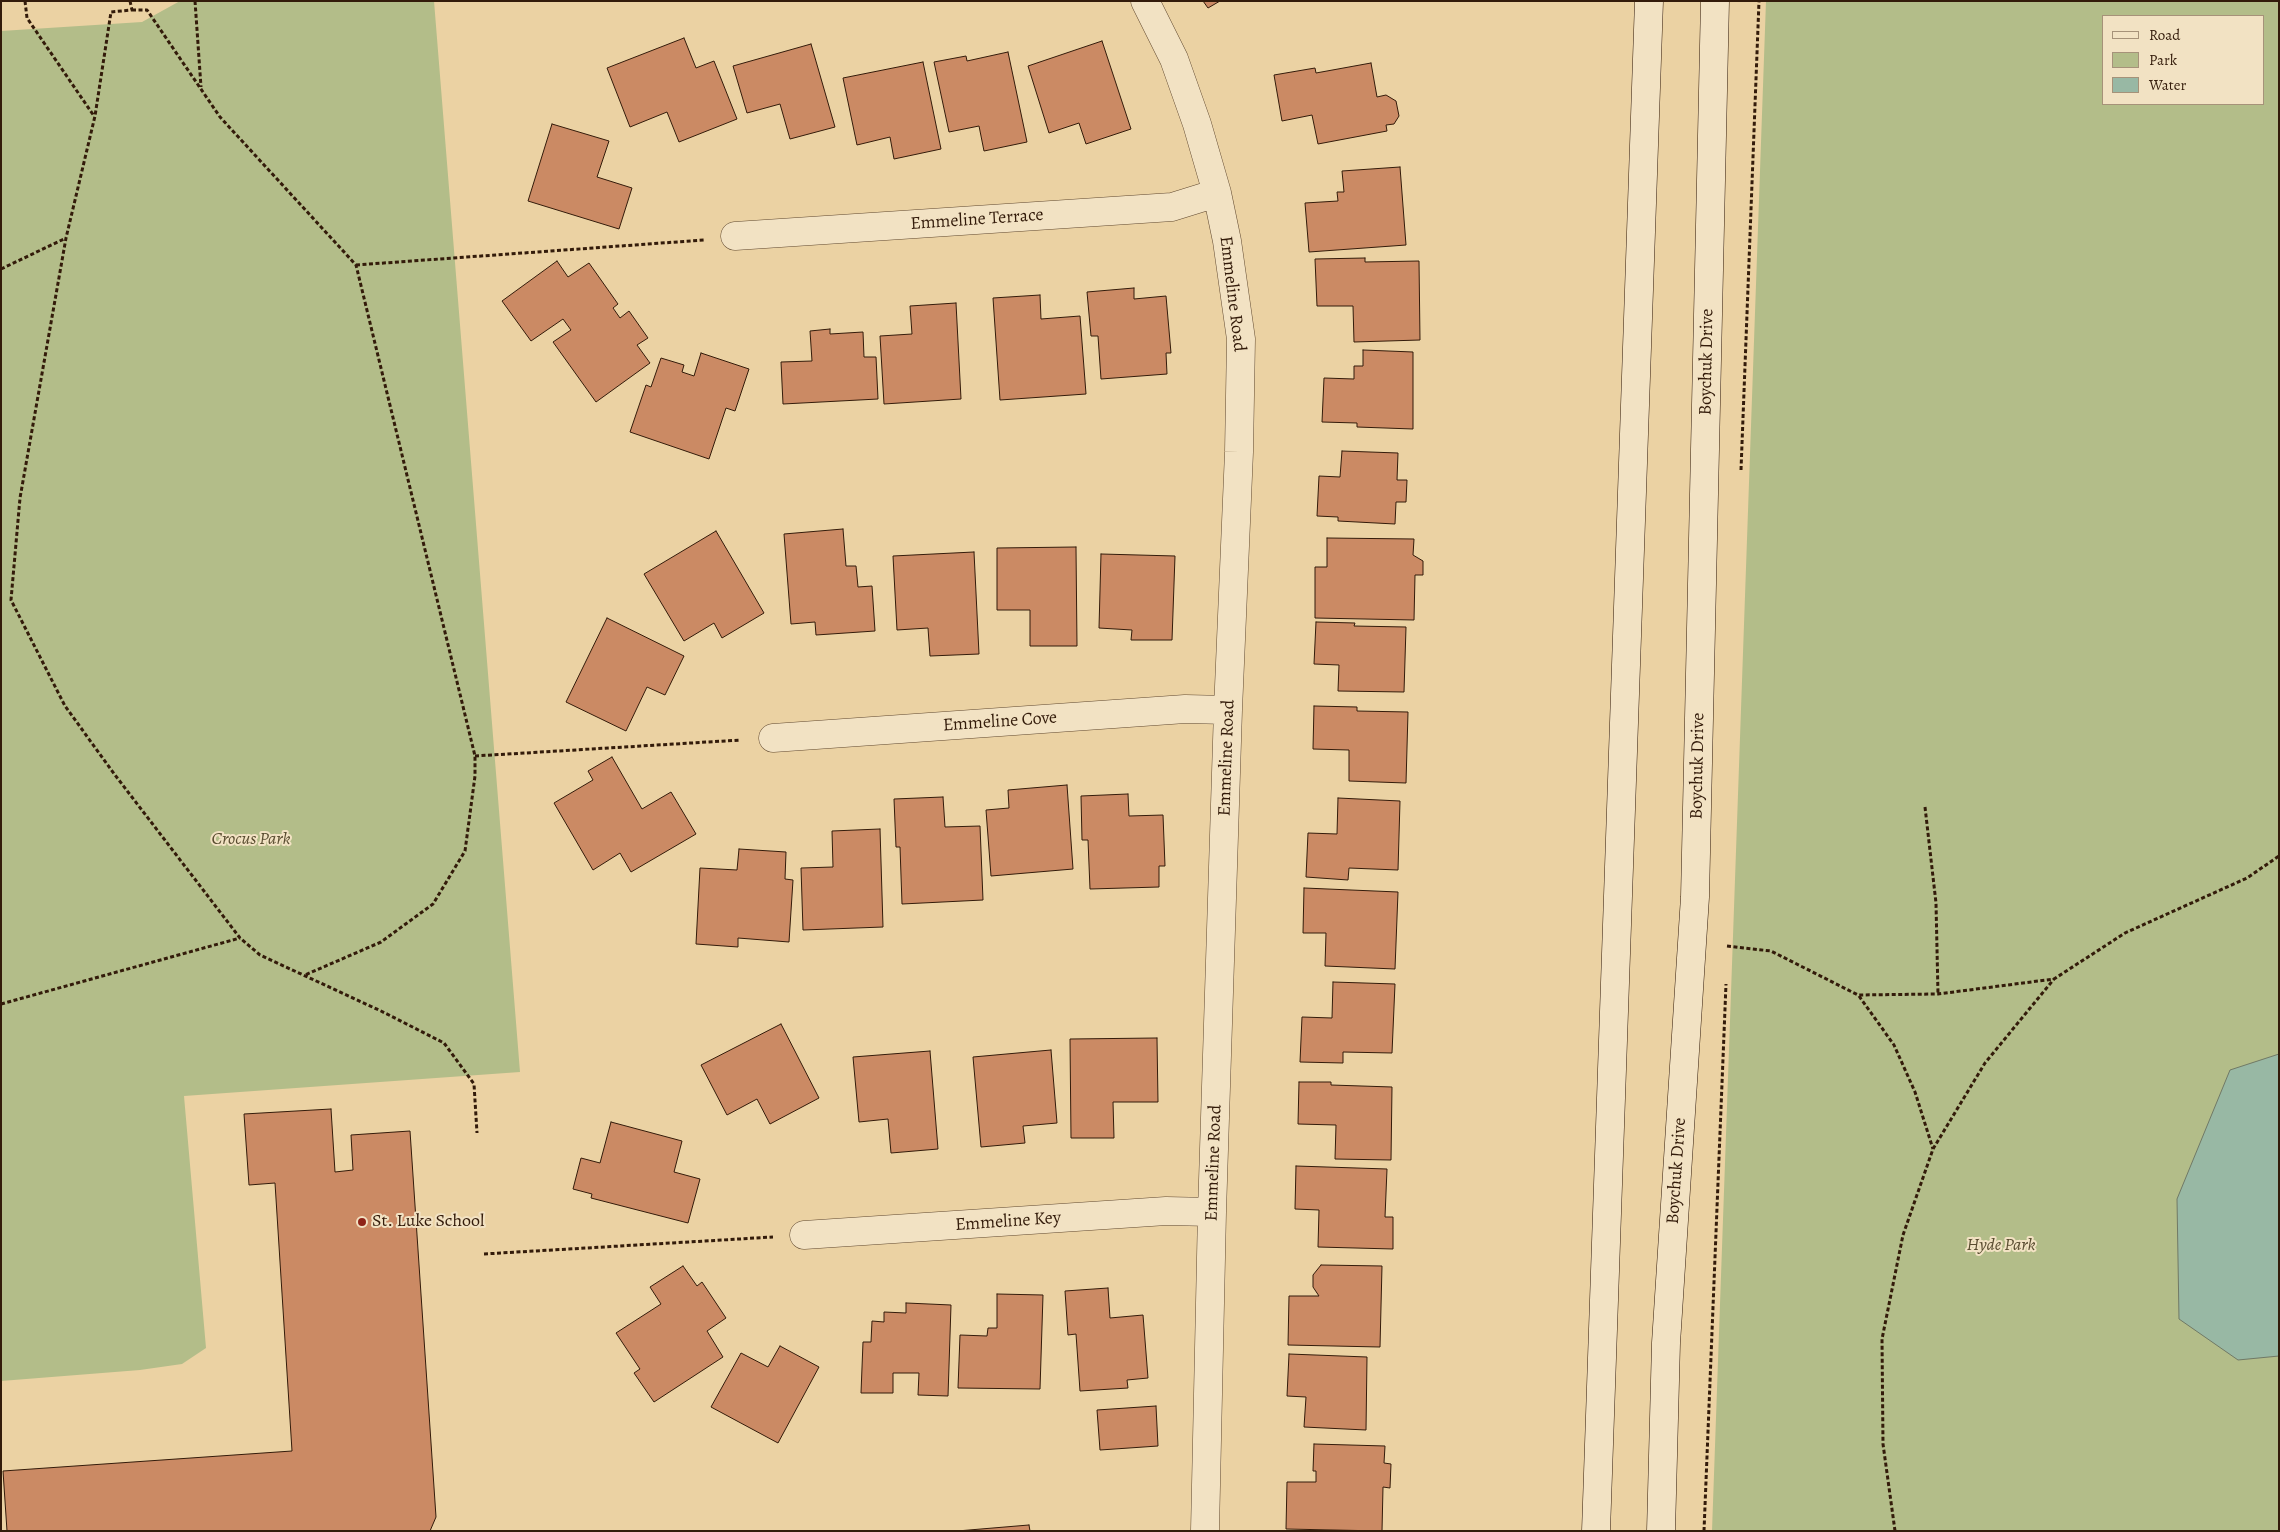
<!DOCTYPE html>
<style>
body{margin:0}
#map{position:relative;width:2280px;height:1532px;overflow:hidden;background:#ebd2a3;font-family:Alegreya,serif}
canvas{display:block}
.frame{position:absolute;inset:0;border:2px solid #331b0a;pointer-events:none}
.legend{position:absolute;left:2102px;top:15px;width:162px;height:90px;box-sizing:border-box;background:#f2e2c3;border:1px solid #a69279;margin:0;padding:6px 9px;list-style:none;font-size:15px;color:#331b0a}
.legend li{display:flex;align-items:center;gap:10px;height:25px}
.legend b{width:25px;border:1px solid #a69279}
</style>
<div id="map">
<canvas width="2280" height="1532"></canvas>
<div class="frame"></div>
<ul class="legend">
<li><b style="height:6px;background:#f2e2c3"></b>Road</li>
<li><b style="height:14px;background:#b3bd89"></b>Park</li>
<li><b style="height:14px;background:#98b8a4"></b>Water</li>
</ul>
</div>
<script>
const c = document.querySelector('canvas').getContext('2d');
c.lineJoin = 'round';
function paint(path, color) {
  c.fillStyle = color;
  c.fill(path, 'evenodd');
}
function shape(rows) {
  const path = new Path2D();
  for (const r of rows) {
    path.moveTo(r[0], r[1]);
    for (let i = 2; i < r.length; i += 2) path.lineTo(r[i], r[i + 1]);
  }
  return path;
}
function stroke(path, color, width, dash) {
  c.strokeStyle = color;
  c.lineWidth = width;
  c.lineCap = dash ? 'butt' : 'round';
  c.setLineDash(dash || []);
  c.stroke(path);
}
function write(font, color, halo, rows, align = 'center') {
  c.font = font + ' Alegreya,serif';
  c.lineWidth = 4;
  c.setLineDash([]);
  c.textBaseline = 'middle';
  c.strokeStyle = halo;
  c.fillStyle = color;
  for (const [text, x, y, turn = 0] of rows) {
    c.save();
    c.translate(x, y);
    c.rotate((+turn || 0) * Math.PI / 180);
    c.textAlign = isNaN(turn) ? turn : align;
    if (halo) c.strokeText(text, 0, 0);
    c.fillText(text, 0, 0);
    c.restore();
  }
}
const green = shape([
 [180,1,434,1,520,1072,184,1096,206,1348,182,1364,140,1370,1,1381,1,31,142,22],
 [1766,1,2279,1,2279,1531,1712,1531],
 [2104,16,2264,16,2264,104,2104,104]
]);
const water = shape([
 [2279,1054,2279,1356,2238,1360,2179,1319,2177,1199,2230,1070,2279,1054]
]);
const building = shape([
 [1203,1,1220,1,1208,8,1203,1],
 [684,38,696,68,714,61,737,119,679,142,667,112,630,127,607,68,684,38],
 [1102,41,1131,129,1086,144,1079,123,1049,133,1028,66,1102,41],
 [811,44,835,127,790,139,780,104,747,113,733,66,811,44],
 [1008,52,1027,142,984,151,979,126,949,132,934,62,966,56,967,61,1008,52],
 [923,62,941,149,894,159,890,137,857,145,843,78,923,62],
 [1371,63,1377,97,1386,95,1396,101,1399,116,1394,124,1386,125,1387,131,1318,144,1312,115,1282,121,1274,75,1315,68,1316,73,1371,63],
 [552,124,609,141,597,177,632,188,619,229,528,201,552,124],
 [1400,167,1406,245,1309,252,1305,203,1338,201,1337,192,1344,192,1342,171,1400,167],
 [1365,258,1365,262,1419,261,1420,340,1354,342,1353,306,1317,306,1315,259,1365,258],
 [557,261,568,277,589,263,618,304,613,308,620,318,629,311,648,338,637,345,650,363,596,402,553,342,571,330,563,319,531,341,502,301,557,261],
 [1134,288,1134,299,1166,296,1171,353,1166,353,1167,374,1101,379,1098,336,1091,336,1087,292,1134,288],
 [1040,295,1041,319,1080,316,1086,394,1000,400,993,298,1040,295],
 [956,303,961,399,884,404,880,336,912,334,910,306,956,303],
 [830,329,830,334,863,332,864,357,876,357,878,399,783,404,781,362,812,361,810,331,830,329],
 [1363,350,1413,352,1413,429,1357,427,1357,423,1322,422,1324,378,1354,379,1354,366,1363,366,1363,350],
 [701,353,749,369,735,411,726,408,709,459,630,432,646,385,651,387,661,358,684,365,682,372,694,376,701,353],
 [1342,451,1398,453,1397,480,1407,480,1406,502,1396,502,1395,524,1338,521,1338,517,1317,516,1319,476,1340,477,1342,451],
 [843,529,846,566,856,566,858,587,872,586,875,631,816,635,815,622,791,624,784,534,843,529],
 [716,531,764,613,722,638,714,623,684,641,644,574,716,531],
 [1327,538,1414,539,1413,555,1423,561,1423,575,1415,575,1414,620,1315,618,1315,567,1327,567,1327,538],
 [1076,547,1077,646,1030,646,1030,610,997,610,997,548,1076,547],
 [974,552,979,654,930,656,928,628,897,630,893,556,974,552],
 [1101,554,1175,556,1172,640,1131,640,1132,630,1099,628,1101,554],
 [607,618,684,656,665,695,647,687,626,731,566,702,607,618],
 [1316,622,1355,623,1354,626,1406,627,1404,692,1338,691,1339,665,1314,664,1316,622],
 [1314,706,1357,707,1357,711,1408,712,1406,783,1349,781,1349,750,1313,749,1314,706],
 [612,757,642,809,671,792,696,834,631,872,620,853,593,870,554,803,593,780,588,771,612,757],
 [1067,785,1073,869,991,876,986,810,1009,808,1008,790,1067,785],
 [1128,794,1129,816,1163,815,1165,866,1159,866,1159,887,1090,889,1088,840,1082,840,1081,796,1128,794],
 [943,797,945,827,980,826,983,900,902,904,900,847,896,847,894,799,943,797],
 [1338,798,1400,801,1398,870,1349,868,1348,880,1306,877,1308,833,1337,834,1338,798],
 [880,829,883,927,803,930,801,868,833,867,832,831,880,829],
 [739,849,786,852,785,879,793,880,789,942,738,938,738,947,696,944,700,868,737,870,739,849],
 [1304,888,1398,892,1395,969,1325,966,1326,933,1303,933,1304,888],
 [1333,982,1395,984,1392,1053,1343,1052,1343,1063,1300,1062,1302,1017,1332,1018,1333,982],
 [781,1024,819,1098,770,1124,757,1099,727,1115,701,1065,781,1024],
 [1157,1038,1158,1102,1113,1102,1114,1138,1071,1138,1070,1039,1157,1038],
 [1051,1050,1057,1123,1023,1126,1025,1143,981,1147,973,1057,1051,1050],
 [930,1051,938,1149,891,1153,888,1119,859,1122,853,1057,930,1051],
 [1299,1082,1331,1082,1331,1085,1392,1087,1391,1160,1335,1159,1336,1125,1298,1124,1299,1082],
 [331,1109,335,1172,353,1170,351,1135,410,1131,436,1517,430,1531,7,1531,3,1471,292,1451,275,1183,249,1185,244,1114,331,1109],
 [611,1122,682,1141,674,1172,700,1179,688,1223,591,1198,592,1194,573,1189,581,1158,600,1163,611,1122],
 [1296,1166,1387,1169,1385,1217,1393,1217,1393,1249,1318,1247,1319,1210,1295,1209,1296,1166],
 [1321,1265,1382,1266,1380,1347,1288,1345,1289,1296,1319,1296,1313,1287,1313,1275,1321,1265],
 [683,1266,697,1286,702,1282,726,1318,707,1331,723,1357,654,1402,634,1373,640,1369,616,1333,661,1304,650,1287,683,1266],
 [1108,1288,1110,1318,1143,1315,1148,1378,1127,1380,1128,1388,1080,1391,1076,1334,1068,1335,1065,1291,1108,1288],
 [997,1294,1043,1295,1040,1389,958,1388,960,1335,987,1336,988,1328,997,1328,997,1294],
 [906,1303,951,1305,948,1396,918,1395,919,1373,893,1373,893,1393,861,1393,863,1342,871,1342,872,1321,884,1322,884,1312,906,1313,906,1303],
 [780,1346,819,1367,778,1443,711,1407,741,1353,768,1367,780,1346],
 [1289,1354,1367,1357,1366,1430,1304,1427,1306,1397,1287,1396,1289,1354],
 [1156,1406,1158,1446,1100,1450,1097,1410,1156,1406],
 [1314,1444,1385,1446,1384,1463,1391,1464,1390,1488,1383,1487,1382,1531,1286,1529,1287,1482,1316,1482,1316,1471,1313,1471,1314,1444],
 [1029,1525,1030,1531,957,1531,1029,1525]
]);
const path = shape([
 [25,1,27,18,94,116],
 [130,1,132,10,111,12,95,116,66,238,20,498,11,600,65,706,115,775,240,938,260,955,381,1011,444,1043,474,1084,477,1133],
 [195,1,201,87],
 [132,10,147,10,220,117,356,265,475,756,475,776,465,851,433,904,381,942,305,975],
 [356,265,704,240],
 [1,269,66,238],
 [1741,470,1759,1],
 [475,756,741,740],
 [1925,807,1936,903,1938,994],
 [1727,946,1771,951,1858,995,1938,994,2054,979,2125,933,2247,878,2279,856],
 [1859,996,1894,1045,1915,1092,1933,1149],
 [1,1004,240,938],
 [484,1254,773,1237],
 [1704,1531,1726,984],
 [1895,1531,1883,1444,1882,1339,1903,1235,1933,1149,1985,1063,2054,979]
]);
const street = shape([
 [1145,1,1174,59,1197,124,1217,193,1227,241,1241,339,1239,452,1228,710,1212,1212,1205,1531],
 [735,236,1172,207,1217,193],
 [773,738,1185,709,1228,710],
 [804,1235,1166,1211,1212,1212]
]);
const secondary = shape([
 [1596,1531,1649,1],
 [1661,1531,1666,1343,1695,897,1715,1]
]);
const markers = [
 [362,1222,5,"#8f2418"]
];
const streetNames = [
 ["Emmeline Terrace",977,220,-4],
 ["Emmeline Road",1232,294,83],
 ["Boychuk Drive",1707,362,-89],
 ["Emmeline Cove",1000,722,-4],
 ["Emmeline Road",1227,758,-88],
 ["Boychuk Drive",1698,766,-89],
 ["Emmeline Road",1214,1163,-88],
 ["Boychuk Drive",1677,1171,-86],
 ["Emmeline Key",1008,1222,-4]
];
const parkNames = [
 ["Crocus Park",251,840],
 ["Hyde Park",2001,1246]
];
const poiNames = [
 ["St. Luke School",372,1222]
];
paint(green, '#b3bd89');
paint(water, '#98b8a4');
stroke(water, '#707966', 1);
paint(building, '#cb8a64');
stroke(building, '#331b0a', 1);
stroke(street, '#614930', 29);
stroke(secondary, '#331b0a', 29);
stroke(path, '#331b0a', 3, [4, 2.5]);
stroke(street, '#f2e2c3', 28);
stroke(secondary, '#f2e2c3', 28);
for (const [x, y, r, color] of markers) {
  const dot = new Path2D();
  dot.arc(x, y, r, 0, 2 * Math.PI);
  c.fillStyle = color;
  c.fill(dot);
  stroke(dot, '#f2e2c3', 2);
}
write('18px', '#331b0a', '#f2e2c3', streetNames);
write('italic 18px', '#594c30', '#f2e2c3', parkNames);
write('18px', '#331b0a', '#f2e2c3', poiNames, 'left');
</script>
